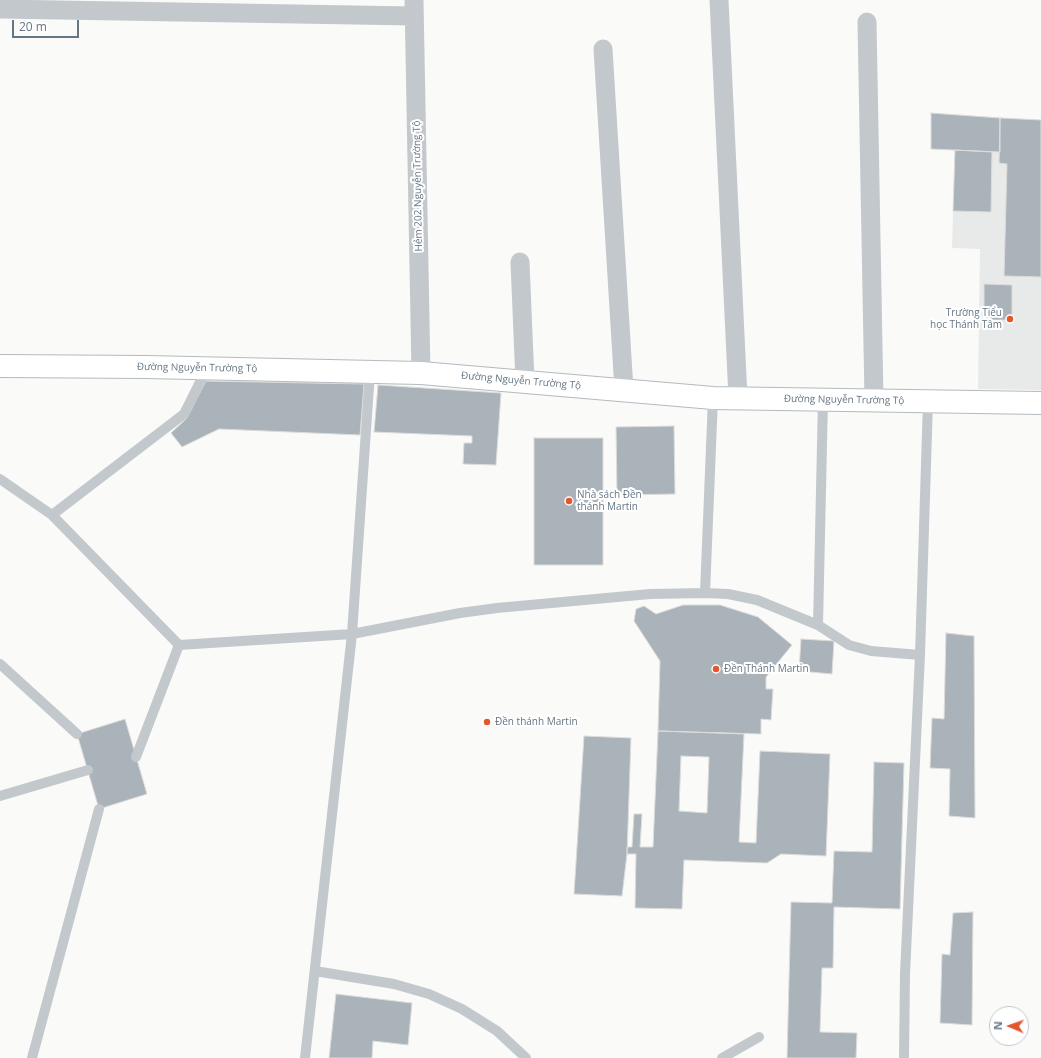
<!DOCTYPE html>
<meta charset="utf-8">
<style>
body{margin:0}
#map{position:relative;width:1041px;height:1058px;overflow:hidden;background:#fafaf8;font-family:"Open Sans",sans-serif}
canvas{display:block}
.north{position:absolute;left:989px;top:1006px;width:40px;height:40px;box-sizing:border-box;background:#fff;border:1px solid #c1c8cd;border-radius:50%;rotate:272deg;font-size:11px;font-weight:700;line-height:16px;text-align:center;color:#657683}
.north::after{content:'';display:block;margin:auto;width:14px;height:18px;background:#e4572e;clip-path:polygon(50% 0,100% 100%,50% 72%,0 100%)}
.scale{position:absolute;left:12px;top:20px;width:67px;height:18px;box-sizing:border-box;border:2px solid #657683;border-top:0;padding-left:5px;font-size:12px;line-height:14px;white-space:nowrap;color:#657683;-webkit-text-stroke:3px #fff;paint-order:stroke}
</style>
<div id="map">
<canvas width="1041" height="1058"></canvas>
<div class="north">N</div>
<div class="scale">20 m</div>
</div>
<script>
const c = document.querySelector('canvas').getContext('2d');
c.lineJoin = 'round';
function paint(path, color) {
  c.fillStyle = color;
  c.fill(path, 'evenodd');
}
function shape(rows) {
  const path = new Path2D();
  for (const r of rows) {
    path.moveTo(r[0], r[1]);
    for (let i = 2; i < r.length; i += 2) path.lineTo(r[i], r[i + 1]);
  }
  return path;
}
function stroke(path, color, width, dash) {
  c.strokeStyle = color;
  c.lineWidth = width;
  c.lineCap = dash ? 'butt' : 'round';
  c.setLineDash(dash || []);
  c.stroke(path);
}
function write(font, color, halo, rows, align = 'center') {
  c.font = font + ' "Open Sans",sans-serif';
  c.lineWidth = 4;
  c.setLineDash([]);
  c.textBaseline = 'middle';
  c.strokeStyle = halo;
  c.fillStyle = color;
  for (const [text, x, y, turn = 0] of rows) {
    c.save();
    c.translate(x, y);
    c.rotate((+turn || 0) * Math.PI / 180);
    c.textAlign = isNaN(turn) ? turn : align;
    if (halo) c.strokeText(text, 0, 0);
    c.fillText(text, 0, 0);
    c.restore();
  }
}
const built = shape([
 [931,113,1041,120,1041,390,978,389,980,249,952,248,955,150,931,149]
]);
const building = shape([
 [931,113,1000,118,1000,152,931,149,931,113],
 [1000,118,1041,120,1041,277,1004,276,1007,164,999,163,1000,118],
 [955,150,992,152,991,212,953,211,955,150],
 [984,284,1012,285,1012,320,984,320,984,284],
 [206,381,364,384,360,435,219,429,182,447,171,433,187,418,206,381],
 [378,385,501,393,496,465,463,464,464,443,472,443,472,436,374,432,378,385],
 [674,426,675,494,617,495,616,427,674,426],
 [534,438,603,438,603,565,534,565,534,438],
 [683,605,720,605,758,617,792,645,766,677,766,689,773,689,771,720,761,719,761,734,658,731,660,661,634,621,636,609,644,606,656,614,683,605],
 [946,633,974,636,975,818,949,816,950,769,930,768,932,718,944,719,946,633],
 [801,639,834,641,832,674,799,671,801,639],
 [125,719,147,794,99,809,77,734,125,719],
 [658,731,744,734,739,842,756,843,760,751,830,754,826,856,781,854,767,863,684,860,682,909,635,908,636,854,627,854,627,847,632,847,634,814,642,814,640,847,653,847,658,731],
 [681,756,709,757,707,813,679,811,681,756],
 [584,736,631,738,627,854,622,896,574,894,584,736],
 [874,762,904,763,900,909,834,907,833,968,822,968,820,1032,857,1033,856,1058,787,1058,791,902,832,903,834,851,872,852,874,762],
 [973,912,972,1025,940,1023,942,954,950,955,953,913,973,912],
 [336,994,412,1003,408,1045,373,1041,372,1058,329,1058,336,994]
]);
const service = shape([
 [0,479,52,515,179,645,352,634,460,613,497,608,650,594,705,593,728,594,757,600,818,625,849,645,871,651,920,655],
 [52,515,184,414,207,368],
 [705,593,713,398],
 [818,625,823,399],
 [0,664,77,734],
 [136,757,179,645],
 [0,796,88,770],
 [315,971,394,984,429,994,462,1009,497,1031,526,1058],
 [32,1058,99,809],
 [305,1058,352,634,370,372],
 [722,1058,759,1037],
 [904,1058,905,974,920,655,928,401]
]);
const minor = shape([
 [414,0,421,373],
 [719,0,738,398],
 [0,9,414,16],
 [867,22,874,400],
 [603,49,624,390],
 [520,262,525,382]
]);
const secondary = shape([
 [0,366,146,367,421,373,713,398,1041,403]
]);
const markers = [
 [1010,319,4,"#e4572e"],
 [569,501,4,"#e4572e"],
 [716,669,4,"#e4572e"],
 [487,722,4,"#e4572e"]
];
const streetNames = [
 ["Hẻm 202 Nguyễn Trường Tộ",418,186,-91],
 ["Đường Nguyễn Trường Tộ",197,368,1],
 ["Đường Nguyễn Trường Tộ",521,381,5],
 ["Đường Nguyễn Trường Tộ",844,400,1]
];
const poiNames = [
 ["Trường Tiểu",1002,313,"right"],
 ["học Thánh Tâm",1002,325,"right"],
 ["Nhà sách Đền",577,495],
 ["thánh Martin",577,507],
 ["Đền Thánh Martin",724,669],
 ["Đền thánh Martin",495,722]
];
paint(built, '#e8e9e9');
paint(building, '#aab3b9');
stroke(building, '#dcdcda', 1);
stroke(secondary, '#b3babf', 24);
stroke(service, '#c3c8cc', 10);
stroke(minor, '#c3c8cc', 19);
stroke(secondary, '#fff', 22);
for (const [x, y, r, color] of markers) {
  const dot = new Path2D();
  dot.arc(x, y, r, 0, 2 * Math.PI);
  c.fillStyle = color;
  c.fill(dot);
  stroke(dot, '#fff', 1.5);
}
write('10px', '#657683', '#fff', streetNames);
write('10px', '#657683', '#fff', poiNames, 'left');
</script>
